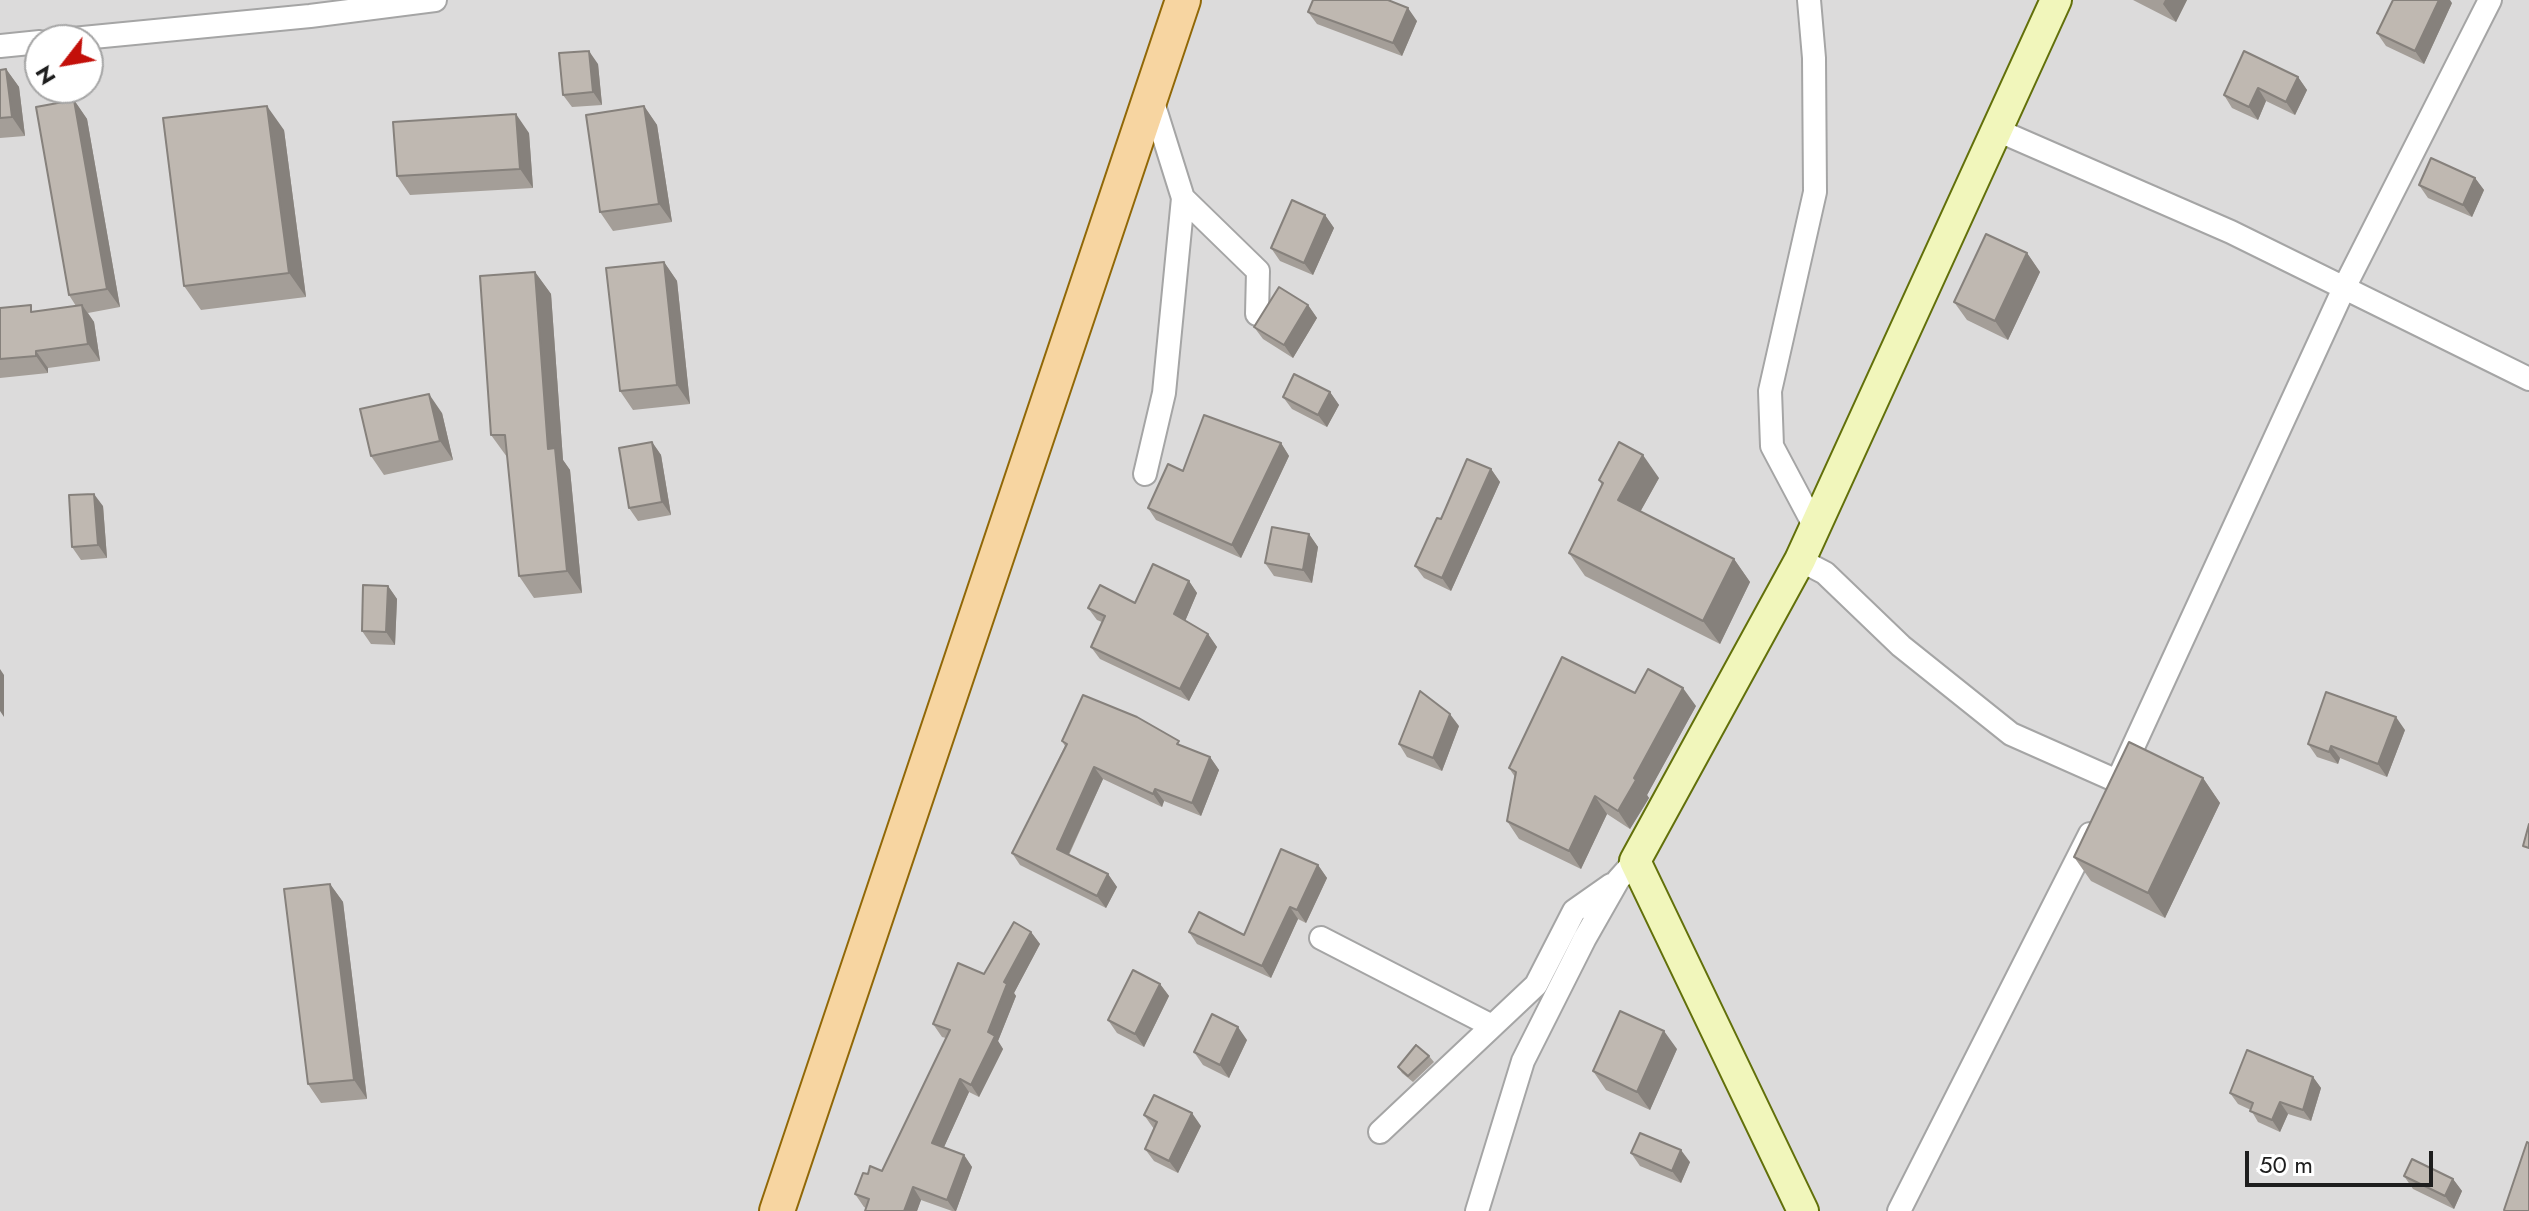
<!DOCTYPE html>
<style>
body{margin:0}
#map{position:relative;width:2529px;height:1211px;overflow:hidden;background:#efece5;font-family:Jost,sans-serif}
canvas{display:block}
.north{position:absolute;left:24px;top:24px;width:80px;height:80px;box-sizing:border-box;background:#fff;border:2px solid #a5a5a5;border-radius:50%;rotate:239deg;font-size:22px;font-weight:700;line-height:32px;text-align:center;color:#1e1e1e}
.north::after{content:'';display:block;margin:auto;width:28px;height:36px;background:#c3100a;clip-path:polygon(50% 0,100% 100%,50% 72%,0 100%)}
.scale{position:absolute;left:2245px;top:1151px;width:188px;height:36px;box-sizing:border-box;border:4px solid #1e1e1e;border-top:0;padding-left:10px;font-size:24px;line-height:28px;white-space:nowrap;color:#1e1e1e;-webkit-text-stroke:6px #fff;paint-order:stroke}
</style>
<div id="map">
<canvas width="2529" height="1211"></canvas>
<div class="north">N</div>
<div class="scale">50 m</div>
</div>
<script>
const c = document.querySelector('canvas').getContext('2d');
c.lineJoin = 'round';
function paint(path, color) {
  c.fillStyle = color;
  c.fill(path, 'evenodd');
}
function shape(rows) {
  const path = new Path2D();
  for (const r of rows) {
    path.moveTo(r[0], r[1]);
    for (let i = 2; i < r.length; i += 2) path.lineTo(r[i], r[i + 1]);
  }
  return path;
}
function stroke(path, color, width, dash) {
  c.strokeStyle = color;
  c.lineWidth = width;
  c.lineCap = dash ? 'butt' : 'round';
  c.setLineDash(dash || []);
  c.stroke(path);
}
const residential = shape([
 [0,0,2529,0,2529,1211,0,1211],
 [40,40,88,40,88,88,40,88]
]);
const street = shape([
 [1809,0,1814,58,1815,192,1770,391,1772,446,1815,527],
 [62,40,310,16,435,0],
 [0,46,40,42],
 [1997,130,2231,232,2529,379],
 [1183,198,1258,271,1257,314],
 [1145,474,1164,393,1183,198,1151,96],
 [1800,560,1825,573,1901,646,2011,734,2117,781],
 [2122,771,2345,286,2490,0],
 [1321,938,1492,1026],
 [1380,1132,1536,985,1574,911,1611,885],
 [1477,1211,1523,1061,1585,938,1618,880,1635,861],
 [1899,1211,2090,834]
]);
const secondary = shape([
 [1803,1211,1635,861,1800,560,2056,0]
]);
const primary = shape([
 [777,1211,1183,0]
]);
const wall = shape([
 [2133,0,2187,0,2176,22],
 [2452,3,2424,64,2386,46,2377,33],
 [1308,12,1417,21,1402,56,1317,24],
 [598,64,602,105,572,107,563,95],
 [6,69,19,87,25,136,0,138,0,70],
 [2298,77,2307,90,2295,115,2266,101,2258,120,2232,108,2224,95],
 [74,100,87,119,120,307,88,313,94,322,100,361,48,368,48,373,0,378,0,308,35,312,76,306,69,295],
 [644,106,657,125,672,222,613,231,600,212],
 [284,130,306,297,201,310,184,286],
 [529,133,533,188,410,195,397,176],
 [2475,178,2484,190,2472,217,2428,198,2419,185],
 [1325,215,1334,228,1313,275,1280,261,1271,248],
 [2027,253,2040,272,2008,340,1967,320,1954,302],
 [664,262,677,281,690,404,633,410,620,391],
 [535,272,551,294,563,460,570,470,582,593,534,598,519,576,507,457,491,435],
 [1308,305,1317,318,1293,358,1263,339,1254,327],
 [1330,392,1339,405,1327,427,1292,409,1283,397],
 [442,413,453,460,384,475,371,456],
 [652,442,661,455,671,515,638,521,629,508],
 [1281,443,1289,456,1241,558,1156,520,1148,508,1183,471],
 [1491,469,1500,482,1451,591,1424,578,1415,566],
 [1659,478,1640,512,1734,559,1750,582,1720,644,1585,576,1569,553,1602,485,1599,480],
 [103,506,107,558,81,560,72,547],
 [1309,534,1318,547,1312,583,1274,576,1265,563],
 [1189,581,1197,593,1185,621,1208,634,1217,647,1189,701,1100,659,1091,647,1102,622,1097,620,1088,608,1135,603],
 [388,586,397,599,395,645,371,644,362,631],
 [1635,693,1696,706,1647,795,1649,798,1630,829,1607,814,1581,869,1519,839,1507,821,1515,777,1509,768],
 [1459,726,1442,771,1407,757,1399,744],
 [2405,730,2387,777,2340,758,2338,764,2317,757,2308,744],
 [1062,741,1183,746,1210,757,1219,770,1201,816,1164,801,1162,807,1103,779,1069,855,1108,874,1117,887,1106,908,1020,865,1012,853,1065,746],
 [2203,778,2220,803,2165,918,2091,881,2074,857],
 [1318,865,1327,878,1306,923,1298,919,1271,978,1197,944,1189,932,1244,935],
 [330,884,343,902,367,1099,321,1103,308,1084],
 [1031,932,1040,944,1014,993,1016,996,998,1041,1003,1049,979,1097,969,1092,944,1147,964,1155,972,1167,956,1211,952,1211,921,1200,917,1211,865,1211,866,1208,864,1207,855,1194,868,1174,882,1171,946,1038,942,1037,933,1024,984,974],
 [1160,984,1169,996,1144,1047,1117,1033,1108,1020],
 [1247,1040,1229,1078,1203,1065,1194,1052],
 [1677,1049,1650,1110,1606,1090,1593,1071],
 [1429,1056,1434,1062,1413,1082,1402,1073,1398,1067],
 [2313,1077,2321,1088,2311,1121,2288,1114,2280,1132,2258,1122,2251,1110,2238,1104,2230,1093],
 [1144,1115,1201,1126,1178,1173,1154,1161,1145,1149,1154,1129],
 [1631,1153,1690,1162,1681,1183,1640,1166],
 [2404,1176,2453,1179,2462,1191,2454,1209,2413,1189]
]);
const shadedWall = shape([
 [2165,0,2187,0,2176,22,2163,4],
 [2439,0,2450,0,2452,3,2424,64,2415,51],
 [1408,8,1417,21,1402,56,1393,43],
 [589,51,598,64,602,105,593,92],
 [6,69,19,87,25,136,12,117],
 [2298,77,2307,90,2295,115,2286,102],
 [2258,88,2266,101,2258,120,2249,107],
 [74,100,87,119,120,307,107,289],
 [267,106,284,130,306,297,289,273],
 [644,106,657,125,672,222,659,204],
 [516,114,529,133,533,188,520,169],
 [2475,178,2484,190,2472,217,2463,205],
 [1325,215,1334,228,1313,275,1304,263],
 [2027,253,2040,272,2008,340,1995,321],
 [664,262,677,281,690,404,677,385],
 [535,272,551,294,563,460,570,470,582,593,567,571,548,449],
 [82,305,94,322,100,361,88,344],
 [1308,305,1317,318,1293,358,1284,345],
 [36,351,48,368,48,373,36,356],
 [1330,392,1339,405,1327,427,1318,415],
 [429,394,442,413,453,460,440,441],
 [652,442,661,455,671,515,662,502],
 [1281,443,1289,456,1241,558,1232,545],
 [1643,455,1659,478,1634,523,1618,500],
 [1491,469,1500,482,1451,591,1442,578],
 [94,494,103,506,107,558,98,545],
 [1309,534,1318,547,1312,583,1303,570],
 [1734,559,1750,582,1720,644,1703,621],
 [1189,581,1197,593,1183,626,1174,614],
 [388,586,397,599,395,645,386,632],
 [1208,634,1217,647,1189,701,1180,689],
 [0,669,4,675,4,717,0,711],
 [1683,688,1696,706,1647,795,1649,798,1630,829,1618,811,1634,778],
 [1450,714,1459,726,1442,771,1433,758],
 [2396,717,2405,730,2387,777,2378,764],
 [2331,746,2340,758,2338,764,2329,752],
 [1210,757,1219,770,1201,816,1192,803],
 [1094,767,1103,779,1065,862,1057,849],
 [2203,778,2220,803,2165,918,2148,893],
 [1155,789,1164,801,1162,807,1153,794],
 [1595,796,1607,814,1581,869,1569,851],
 [1318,865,1327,878,1306,923,1297,910],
 [1108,874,1117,887,1106,908,1097,896],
 [330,884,343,902,367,1099,354,1080],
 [1290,907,1298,919,1271,978,1262,966],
 [1031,932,1040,944,1014,993,1016,996,998,1041,1003,1049,979,1097,971,1085,1004,982],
 [1160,984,1169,996,1144,1047,1135,1034],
 [1238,1027,1247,1040,1229,1078,1220,1065],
 [1664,1031,1677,1049,1650,1110,1637,1092],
 [2313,1077,2321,1088,2311,1121,2303,1110],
 [960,1079,969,1092,940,1156,932,1143],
 [2280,1102,2288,1114,2280,1132,2272,1120],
 [1192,1113,1201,1126,1178,1173,1169,1161],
 [1681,1150,1690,1162,1681,1183,1672,1171],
 [964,1155,972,1167,956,1211,955,1211,947,1200],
 [2453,1179,2462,1191,2454,1209,2445,1196],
 [913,1187,921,1200,917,1211,904,1211]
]);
const building = shape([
 [1313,0,1388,0,1408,8,1393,43,1308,12,1313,0],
 [2393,0,2439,0,2415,51,2377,33,2393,0],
 [589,51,593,92,563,95,559,53,589,51],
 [2244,51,2298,77,2286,102,2258,88,2249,107,2224,95,2244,51],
 [6,69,12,117,0,118,0,70,6,69],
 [74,100,107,289,69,295,36,107,74,100],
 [267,106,289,273,184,286,163,118,267,106],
 [644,106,659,204,600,212,586,115,644,106],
 [516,114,520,169,397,176,393,122,516,114],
 [2431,158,2475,178,2463,205,2419,185,2431,158],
 [1292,200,1325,215,1304,263,1271,248,1292,200],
 [1986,234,2027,253,1995,321,1954,302,1986,234],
 [664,262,677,385,620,391,606,268,664,262],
 [535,272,548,449,555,448,567,571,519,576,505,435,491,435,480,276,535,272],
 [1279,287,1308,305,1284,345,1254,327,1279,287],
 [31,305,31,312,82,305,88,344,36,351,36,356,0,359,0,308,31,305],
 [1294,374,1330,392,1318,415,1283,397,1294,374],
 [429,394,440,441,371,456,360,409,429,394],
 [1204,415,1281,443,1232,545,1148,508,1168,464,1183,471,1204,415],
 [652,442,662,502,629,508,619,448,652,442],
 [1619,442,1643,455,1618,500,1734,559,1703,621,1569,553,1603,483,1599,480,1619,442],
 [1467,459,1491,469,1442,578,1415,566,1437,518,1441,519,1467,459],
 [94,494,98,545,72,547,69,495,94,494],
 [1272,527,1309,534,1303,570,1265,563,1272,527],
 [1153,564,1189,581,1174,614,1208,634,1180,689,1091,647,1105,616,1088,608,1100,585,1135,603,1153,564],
 [363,585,388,586,386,632,362,631,363,585],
 [1562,657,1635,693,1648,669,1683,688,1634,778,1636,780,1618,811,1595,796,1569,851,1507,821,1516,772,1509,768,1562,657],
 [1420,691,1450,714,1433,758,1399,744,1420,691],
 [2326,692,2396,717,2378,764,2331,746,2329,752,2308,744,2326,692],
 [1083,695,1137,717,1179,741,1177,744,1210,757,1192,803,1155,789,1153,794,1094,767,1057,849,1108,874,1097,896,1012,853,1067,744,1062,741,1083,695],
 [2129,742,2203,778,2148,893,2074,857,2129,742],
 [2529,824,2529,848,2523,846,2529,824],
 [1281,849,1318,865,1297,910,1290,907,1262,966,1189,932,1199,912,1244,935,1281,849],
 [330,884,354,1080,308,1084,284,889,330,884],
 [1014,922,1031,932,1004,982,1007,984,988,1032,995,1036,971,1085,960,1079,932,1143,964,1155,947,1200,913,1187,904,1211,865,1211,869,1199,855,1194,863,1173,868,1174,870,1166,882,1171,950,1030,933,1024,958,963,984,974,1014,922],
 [1133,970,1160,984,1135,1034,1108,1020,1133,970],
 [1620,1011,1664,1031,1637,1092,1593,1071,1620,1011],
 [1212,1014,1238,1027,1220,1065,1194,1052,1212,1014],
 [1416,1045,1429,1056,1408,1076,1398,1067,1416,1045],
 [2247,1050,2313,1077,2303,1110,2280,1102,2272,1120,2250,1111,2253,1103,2230,1093,2247,1050],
 [1154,1095,1192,1113,1169,1161,1145,1149,1157,1122,1144,1115,1154,1095],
 [1640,1133,1681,1150,1672,1171,1631,1153,1640,1133],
 [2527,1142,2529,1143,2529,1211,2505,1211,2504,1210,2527,1142],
 [2412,1159,2453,1179,2445,1196,2404,1176,2412,1159]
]);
paint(residential, '#dcdbdb');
stroke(street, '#a5a5a5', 26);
stroke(secondary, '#62700a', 34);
stroke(primary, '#916807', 38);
stroke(street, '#fff', 22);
stroke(secondary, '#f1f6bb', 30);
stroke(primary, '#f7d5a1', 34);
paint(wall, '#a49e98');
paint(shadedWall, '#86817c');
paint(building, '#bfb8b1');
stroke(building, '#86817c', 2);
</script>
